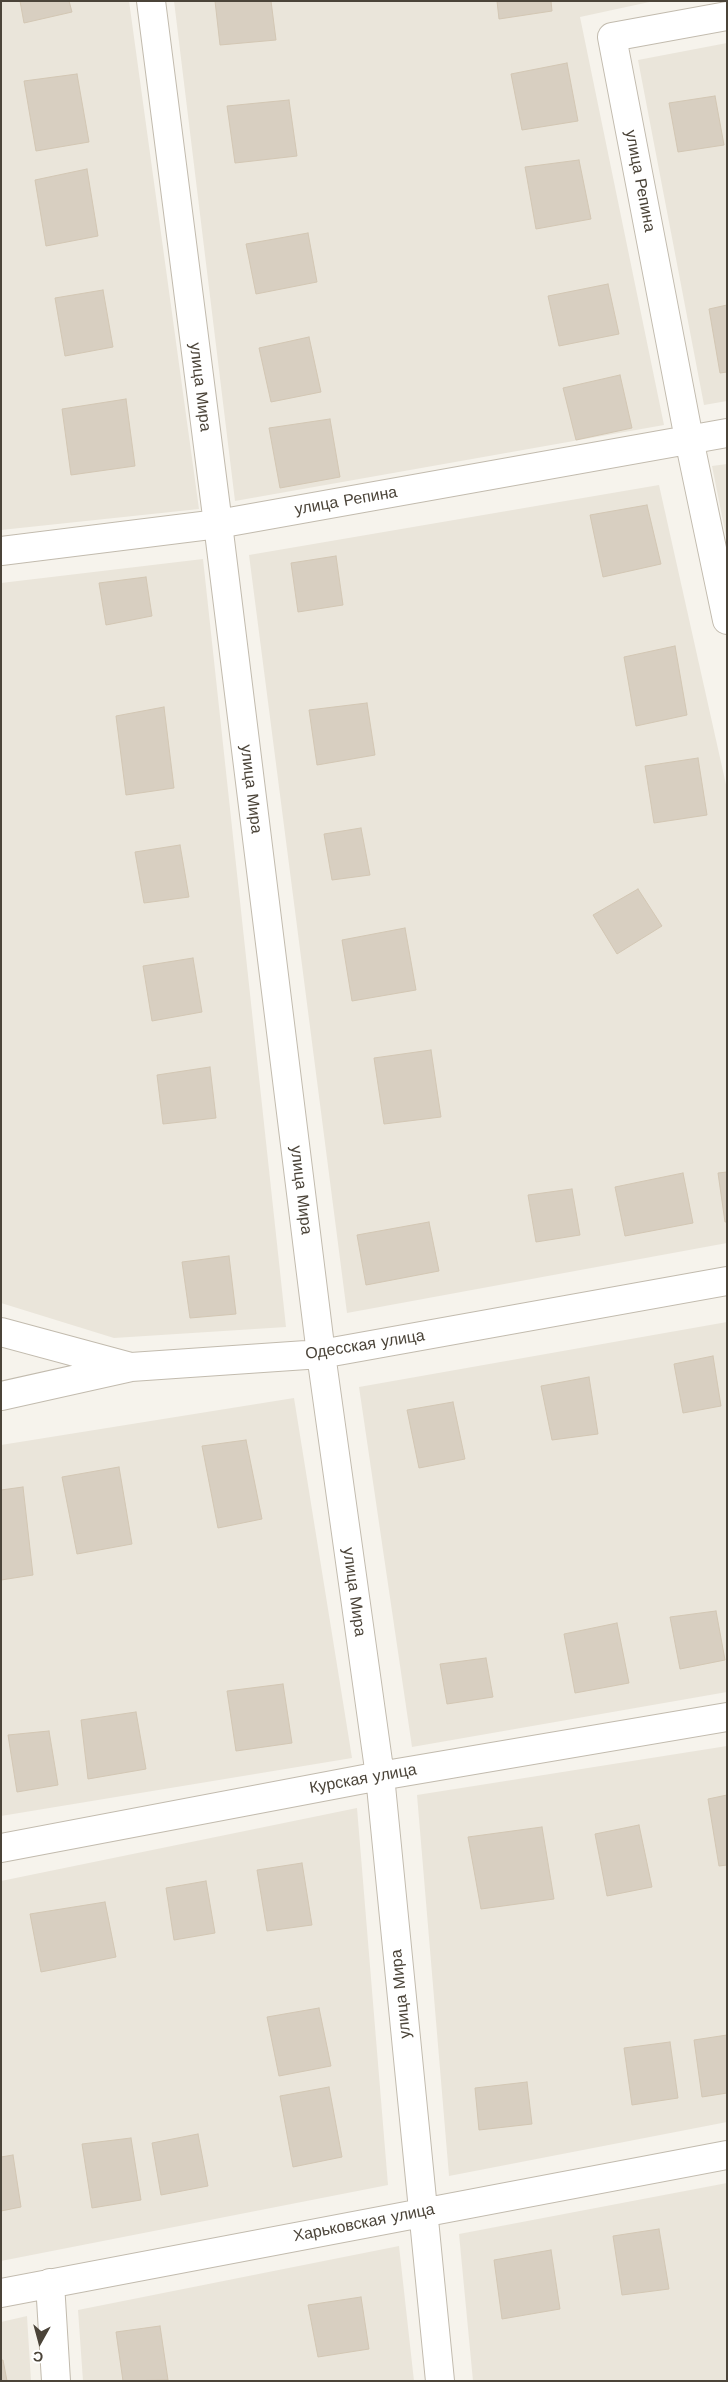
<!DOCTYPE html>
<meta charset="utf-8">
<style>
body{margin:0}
#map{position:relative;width:728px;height:2382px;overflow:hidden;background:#f6f3ec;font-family:"Work Sans",sans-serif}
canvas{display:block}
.frame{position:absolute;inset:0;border:2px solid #4b4439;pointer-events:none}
.north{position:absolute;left:15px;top:2317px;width:50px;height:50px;-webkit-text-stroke:4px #fff;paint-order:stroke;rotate:187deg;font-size:14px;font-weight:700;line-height:20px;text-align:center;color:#4b4439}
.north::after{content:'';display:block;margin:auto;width:18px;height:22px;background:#4b4439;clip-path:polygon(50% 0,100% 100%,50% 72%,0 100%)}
</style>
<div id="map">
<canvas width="728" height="2382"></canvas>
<div class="frame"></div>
<div class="north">С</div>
</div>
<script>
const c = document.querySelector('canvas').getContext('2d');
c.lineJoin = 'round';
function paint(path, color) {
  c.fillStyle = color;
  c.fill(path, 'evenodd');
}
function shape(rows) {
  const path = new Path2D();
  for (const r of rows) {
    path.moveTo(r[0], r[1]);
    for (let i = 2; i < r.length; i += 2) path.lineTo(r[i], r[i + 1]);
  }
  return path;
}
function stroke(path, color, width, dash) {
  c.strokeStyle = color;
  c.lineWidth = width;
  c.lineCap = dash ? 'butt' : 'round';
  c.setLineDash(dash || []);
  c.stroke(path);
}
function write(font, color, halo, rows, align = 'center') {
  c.font = font + ' "Work Sans",sans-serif';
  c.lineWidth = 5;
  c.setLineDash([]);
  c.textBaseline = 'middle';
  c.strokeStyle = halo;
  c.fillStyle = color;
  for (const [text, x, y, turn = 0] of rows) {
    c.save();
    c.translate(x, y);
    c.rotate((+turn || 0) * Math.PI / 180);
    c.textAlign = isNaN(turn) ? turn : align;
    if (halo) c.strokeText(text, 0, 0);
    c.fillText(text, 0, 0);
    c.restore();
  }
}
const residential = shape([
 [1,1,129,1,199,509,1,530],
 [174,1,654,1,580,17,664,425,235,501],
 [727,43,727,401,704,405,638,60],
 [727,464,727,541,712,466],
 [659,485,727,789,727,1243,347,1313,249,555],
 [203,559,286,1327,114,1338,1,1303,1,583],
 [727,1322,727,1692,412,1747,359,1387],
 [294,1398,352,1758,1,1816,1,1445],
 [727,1746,727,2122,449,2176,417,1795],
 [357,1808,388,2185,1,2261,1,1881],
 [727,2183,727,2381,473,2381,459,2234],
 [399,2246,414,2381,83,2381,78,2310],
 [27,2316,31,2381,1,2381,1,2322]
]);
const building = shape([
 [20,1,69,1,72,12,24,23,20,1],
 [215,1,271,1,276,40,220,45,215,1],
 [497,1,551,1,552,11,499,19,497,1],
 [567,63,578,121,522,130,511,74,567,63],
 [77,74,89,142,36,151,24,81,77,74],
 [715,96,724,145,678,152,669,103,715,96],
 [289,100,297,156,235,163,227,106,289,100],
 [579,160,591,219,536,229,525,167,579,160],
 [87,169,98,236,46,246,35,180,87,169],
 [308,233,317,282,256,294,246,244,308,233],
 [608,284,619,334,559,346,548,296,608,284],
 [103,290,113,347,65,356,55,298,103,290],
 [727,305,727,372,720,373,709,309,727,305],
 [309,337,321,392,271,402,259,348,309,337],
 [620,375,632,428,576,440,563,388,620,375],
 [126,399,135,466,71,475,62,409,126,399],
 [330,419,340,477,280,488,269,428,330,419],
 [647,505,661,564,603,577,590,515,647,505],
 [336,556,343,605,298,612,291,563,336,556],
 [146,577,152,616,106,625,99,583,146,577],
 [675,646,687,715,636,726,624,657,675,646],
 [367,703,375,755,317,765,309,710,367,703],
 [164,707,174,788,126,795,116,716,164,707],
 [698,758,707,815,654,823,645,766,698,758],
 [361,828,370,875,332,880,324,834,361,828],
 [180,845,189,897,144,903,135,852,180,845],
 [638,889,662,926,617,954,593,915,638,889],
 [405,928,416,990,352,1001,342,940,405,928],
 [193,958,202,1012,152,1021,143,966,193,958],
 [431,1050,441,1117,384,1124,374,1058,431,1050],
 [210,1067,216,1118,163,1124,157,1075,210,1067],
 [727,1172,727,1222,725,1222,718,1173,727,1172],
 [683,1173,693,1223,625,1236,615,1187,683,1173],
 [572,1189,580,1235,536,1242,528,1195,572,1189],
 [429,1222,439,1271,366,1285,357,1235,429,1222],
 [229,1256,236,1314,190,1318,182,1262,229,1256],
 [713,1356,721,1406,683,1413,674,1364,713,1356],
 [589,1377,598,1434,552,1440,541,1386,589,1377],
 [453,1402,465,1459,419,1468,407,1410,453,1402],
 [246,1440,262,1519,218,1528,202,1446,246,1440],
 [119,1467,132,1544,77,1554,62,1477,119,1467],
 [23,1487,33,1575,1,1580,1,1490,23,1487],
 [716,1611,725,1660,680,1669,670,1617,716,1611],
 [617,1623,629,1683,575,1693,564,1634,617,1623],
 [486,1658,493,1697,447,1704,440,1664,486,1658],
 [283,1684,292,1743,236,1751,227,1691,283,1684],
 [136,1712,146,1769,88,1779,81,1720,136,1712],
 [49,1731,58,1785,17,1792,8,1735,49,1731],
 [727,1795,727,1865,719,1866,708,1799,727,1795],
 [639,1825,652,1887,607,1896,595,1834,639,1825],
 [542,1827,554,1899,481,1909,468,1837,542,1827],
 [302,1863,312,1925,267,1931,257,1870,302,1863],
 [206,1881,215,1933,174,1940,166,1888,206,1881],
 [105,1902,116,1957,41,1972,30,1914,105,1902],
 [319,2008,331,2066,279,2076,267,2017,319,2008],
 [727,2035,727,2093,702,2097,694,2040,727,2035],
 [670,2042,678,2098,632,2105,624,2048,670,2042],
 [527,2082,532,2124,479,2130,475,2088,527,2082],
 [329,2087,342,2157,293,2167,280,2096,329,2087],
 [198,2134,208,2186,161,2195,152,2143,198,2134],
 [131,2138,141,2200,92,2208,82,2144,131,2138],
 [13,2155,21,2207,1,2211,1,2157,13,2155],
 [659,2229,669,2289,622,2295,613,2236,659,2229],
 [551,2250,560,2309,502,2319,494,2260,551,2250],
 [361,2297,369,2349,318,2357,308,2305,361,2297],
 [160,2326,168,2380,123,2381,116,2332,160,2326],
 [1,2360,3,2360,7,2381,1,2381,1,2360]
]);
const minor = shape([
 [151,1,218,524,321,1354,380,1776,440,2381],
 [727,16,612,37,689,439,727,620],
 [1,551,218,524,727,433],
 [1,1332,127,1366],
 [1,1396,131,1367,321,1354,727,1281],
 [1,1848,380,1776,727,1717],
 [50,2283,56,2381],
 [1,2293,727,2155]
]);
const streetNames = [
 ["улица Репина",640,181,79],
 ["улица Мира",200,387,83],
 ["улица Репина",346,501,-10],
 ["улица Мира",251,789,83],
 ["улица Мира",301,1190,83],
 ["Одесская улица",365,1345,-9],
 ["улица Мира",354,1592,82],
 ["Курская улица",363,1779,-10],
 ["улица Мира",401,1994,-96],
 ["Харьковская улица",364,2223,-11]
];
paint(residential, '#eae5da');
paint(building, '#d8cfc1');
stroke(building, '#d3c7b4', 1);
stroke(minor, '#c2bbae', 30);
stroke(minor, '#fff', 28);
write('16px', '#4b4439', '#fff', streetNames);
</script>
